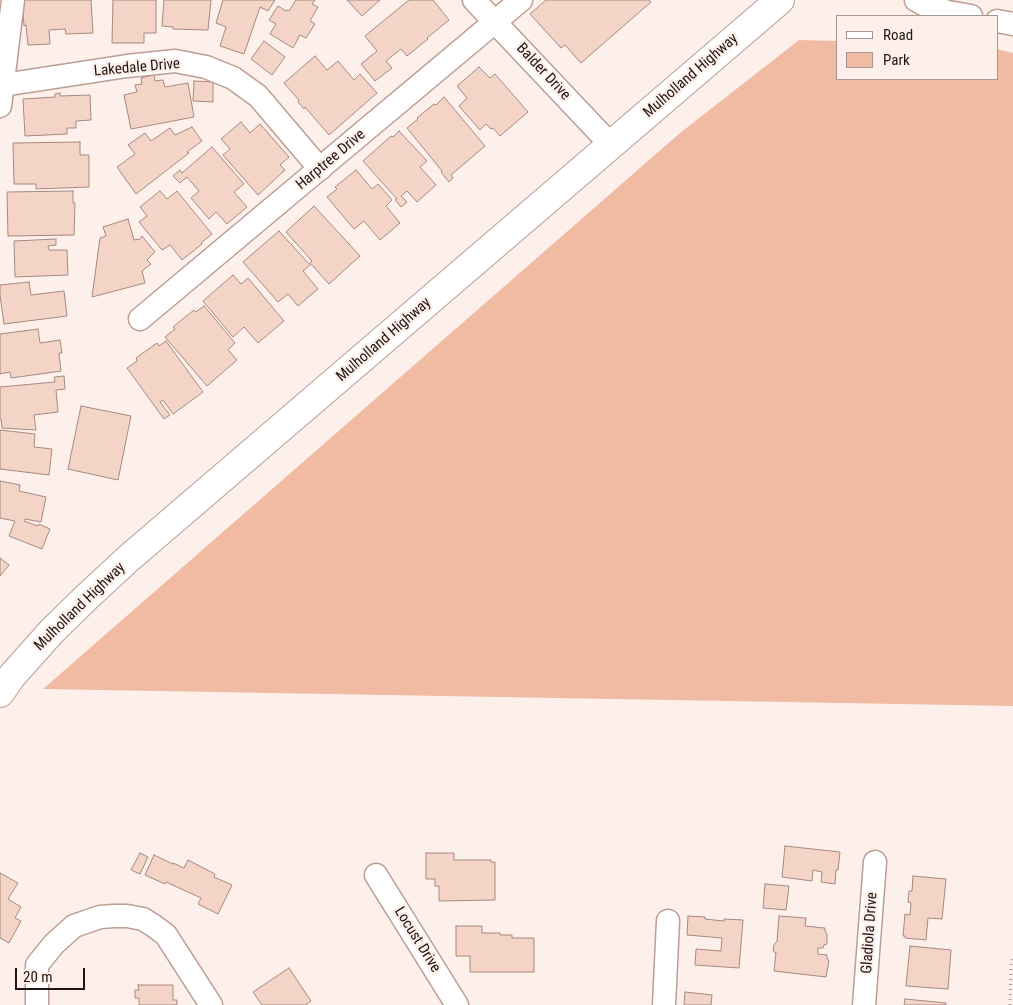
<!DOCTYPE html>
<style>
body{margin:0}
#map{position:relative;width:1013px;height:1005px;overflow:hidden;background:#fdf0eb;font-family:"Roboto Condensed",sans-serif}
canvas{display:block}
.legend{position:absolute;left:836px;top:15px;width:162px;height:65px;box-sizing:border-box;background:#fdf0eb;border:1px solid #a59894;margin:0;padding:6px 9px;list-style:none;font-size:15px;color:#201511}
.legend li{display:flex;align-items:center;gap:10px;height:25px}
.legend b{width:25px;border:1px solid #a59894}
.scale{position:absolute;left:15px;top:968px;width:70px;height:22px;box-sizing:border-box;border:2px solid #201511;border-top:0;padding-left:6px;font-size:15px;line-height:18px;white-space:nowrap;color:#201511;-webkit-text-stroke:4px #fdf0eb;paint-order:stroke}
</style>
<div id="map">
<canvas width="1013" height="1005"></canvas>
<ul class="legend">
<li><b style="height:6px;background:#fff"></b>Road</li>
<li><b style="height:14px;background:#f1baa3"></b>Park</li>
</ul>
<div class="scale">20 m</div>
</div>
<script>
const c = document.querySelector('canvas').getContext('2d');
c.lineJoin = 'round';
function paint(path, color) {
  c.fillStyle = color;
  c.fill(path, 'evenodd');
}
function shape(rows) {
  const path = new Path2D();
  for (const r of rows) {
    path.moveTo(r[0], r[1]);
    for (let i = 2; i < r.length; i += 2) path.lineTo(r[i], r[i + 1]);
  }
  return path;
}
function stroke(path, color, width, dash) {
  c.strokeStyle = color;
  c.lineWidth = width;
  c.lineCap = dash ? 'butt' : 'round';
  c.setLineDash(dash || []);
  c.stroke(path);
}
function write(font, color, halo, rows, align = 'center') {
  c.font = font + ' "Roboto Condensed",sans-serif';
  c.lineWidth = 5;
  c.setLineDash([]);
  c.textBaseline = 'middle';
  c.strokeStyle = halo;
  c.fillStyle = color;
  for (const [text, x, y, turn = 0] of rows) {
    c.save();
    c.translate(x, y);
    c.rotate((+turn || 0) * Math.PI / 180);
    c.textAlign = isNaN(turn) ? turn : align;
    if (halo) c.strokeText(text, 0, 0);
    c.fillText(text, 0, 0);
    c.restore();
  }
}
const green = shape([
 [799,40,837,41,837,79,997,79,997,49,1013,53,1013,706,43,689,680,133]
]);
const building = shape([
 [22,0,91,0,93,33,66,34,65,29,49,30,50,44,28,45,26,25,24,26,22,0],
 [113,0,156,0,156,33,144,33,144,43,112,43,113,0],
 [164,0,211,0,208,30,173,29,173,27,162,26,164,0],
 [223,0,275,0,268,11,260,7,244,54,220,46,226,27,216,23,223,0],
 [296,0,315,0,312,4,318,7,310,21,315,24,306,38,300,35,293,48,270,34,276,24,269,20,278,6,286,11,287,10,289,11,296,0],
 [347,0,380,0,362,16,347,0],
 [409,0,433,0,449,20,427,38,428,39,407,56,401,49,386,61,392,68,375,81,361,64,377,51,365,36,409,0],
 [546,0,649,0,651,2,581,63,565,45,561,48,530,14,546,0],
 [264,41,285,57,272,75,251,59,264,41],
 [315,56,327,70,338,61,354,80,360,74,377,93,329,135,305,107,304,109,298,102,299,100,284,83,315,56],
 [479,67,490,78,495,74,528,112,500,136,493,128,491,129,486,124,480,130,459,106,467,98,457,86,479,67],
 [154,75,155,81,163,80,165,87,188,83,194,117,131,129,124,95,137,92,135,85,142,84,141,78,154,75],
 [194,81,213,82,213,102,193,101,194,81],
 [60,93,60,96,90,95,91,120,76,121,76,128,67,128,67,134,25,136,23,99,55,97,55,94,60,93],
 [444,97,485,146,451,175,453,178,449,182,441,172,442,171,407,128,418,119,417,118,434,104,436,105,444,97],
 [241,122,250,133,260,124,289,157,280,165,285,170,258,195,223,155,230,149,221,139,241,122],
 [192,127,202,141,187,152,189,153,136,194,117,167,135,154,128,145,145,133,151,141,170,128,175,135,192,127],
 [399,131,427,161,420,167,436,185,417,202,407,191,401,196,407,202,401,207,395,200,397,199,363,161,391,136,393,137,399,131],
 [80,142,80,155,89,155,89,187,36,189,36,184,14,184,13,143,80,142],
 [212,147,244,184,234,192,247,207,227,224,216,212,209,219,191,198,199,191,187,177,180,183,173,176,180,170,182,173,212,147],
 [356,170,372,189,378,184,392,200,386,206,400,223,380,240,364,221,354,229,327,197,337,189,335,187,356,170],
 [73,191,73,203,75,203,74,235,8,236,7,192,73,191],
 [160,191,167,199,177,191,212,234,201,243,202,244,182,260,170,245,162,250,139,222,147,216,140,207,160,191],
 [314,206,360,256,329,284,310,263,312,261,286,232,314,206],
 [128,219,134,240,140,239,142,236,155,252,147,260,151,264,142,271,145,283,92,297,100,238,106,236,103,227,128,219],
 [279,231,310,265,303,271,318,289,298,306,288,294,278,302,243,262,279,231],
 [56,239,56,245,48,246,49,250,67,250,68,275,15,277,14,241,56,239],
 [233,275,241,284,248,278,284,321,258,343,244,327,233,337,203,301,233,275],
 [29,282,31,295,64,291,67,316,4,324,0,295,0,285,29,282],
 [204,306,235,343,228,350,237,360,207,386,165,337,175,329,173,327,194,310,196,312,204,306],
 [38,329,40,343,60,340,62,353,59,353,61,371,11,378,10,372,0,374,0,334,38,329],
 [166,341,203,392,173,414,163,400,160,402,170,415,164,419,127,368,137,361,136,358,157,343,159,346,166,341],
 [64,376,65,389,56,390,58,412,34,415,36,430,2,428,1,419,0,419,0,387,55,382,54,377,64,376],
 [81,406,131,416,118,480,68,469,81,406],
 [0,430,35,434,34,447,52,449,49,475,0,469,0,430],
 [0,481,20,485,19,491,46,497,41,522,25,519,24,521,38,526,39,524,50,529,42,549,9,536,15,521,0,518,0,481],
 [0,558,9,565,0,576,0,558],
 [785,846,840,852,838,870,836,870,835,884,821,882,822,872,813,870,812,881,782,877,785,846],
 [140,853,148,857,140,874,131,870,140,853],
 [426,853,454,853,454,860,491,860,491,862,495,862,495,900,439,901,439,886,435,886,435,879,426,879,426,853],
 [154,855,173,864,173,863,184,868,188,860,215,874,214,877,232,885,218,914,198,904,201,898,166,882,165,884,145,875,154,855],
 [0,873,18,883,8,899,21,907,15,918,21,921,9,943,0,938,0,873],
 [913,876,946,879,942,919,928,918,926,940,905,938,905,936,903,936,905,914,910,915,911,903,908,902,909,891,912,891,913,876],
 [765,884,789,886,786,910,763,908,765,884],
 [688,916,705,917,705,919,724,921,724,919,743,920,739,968,695,965,696,949,721,951,722,938,687,935,688,916],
 [779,916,806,918,805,926,825,928,825,931,827,934,827,944,824,945,823,948,818,948,818,954,827,955,827,958,829,961,826,977,774,971,776,953,773,951,774,945,777,941,779,916],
 [456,926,482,926,482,933,500,933,500,935,512,935,512,938,534,938,534,972,470,972,470,956,456,956,456,926],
 [910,946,951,950,948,989,906,986,910,946],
 [289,968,311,1001,305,1005,262,1005,253,992,289,968],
 [138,985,173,985,173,1000,177,1000,177,1005,139,1005,139,998,135,998,135,990,139,990,138,985],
 [685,992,712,995,711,1005,684,1005,685,992],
 [905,999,946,1003,946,1005,904,1005,905,999]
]);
const path = shape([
 [1010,1005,1011,964,1013,957]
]);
const street = shape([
 [474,0,611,145],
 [916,0,923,4,948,12,971,16],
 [997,21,1013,24],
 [3,85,127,66,175,61,206,67,233,78,258,96,320,169],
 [0,106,13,0],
 [140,319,521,0],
 [376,875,457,1005],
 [37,1005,37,965,54,944,74,926,100,917,114,916,127,916,143,919,154,926,166,935,211,1005],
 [664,1005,668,921],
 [864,1005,875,862]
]);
const secondary = shape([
 [0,693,11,677,52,631,90,594,129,558,780,0]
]);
const streetNames = [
 ["Lakedale Drive",137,68,-5],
 ["Balder Drive",543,72,47],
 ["Mulholland Highway",691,76,-41],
 ["Harptree Drive",331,160,-40],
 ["Mulholland Highway",384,340,-41],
 ["Mulholland Highway",80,607,-44],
 ["Gladiola Drive",870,933,-86],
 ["Locust Drive",417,940,58]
];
paint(green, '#f1baa3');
paint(building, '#f4d4c7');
stroke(building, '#a6897d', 1);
stroke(street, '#bc9e92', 25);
stroke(secondary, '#bc9e92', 30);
stroke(path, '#a89c97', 3, [1, 4]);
stroke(street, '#fff', 22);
stroke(secondary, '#fff', 28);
write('15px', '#201511', '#fdf0eb', streetNames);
</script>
